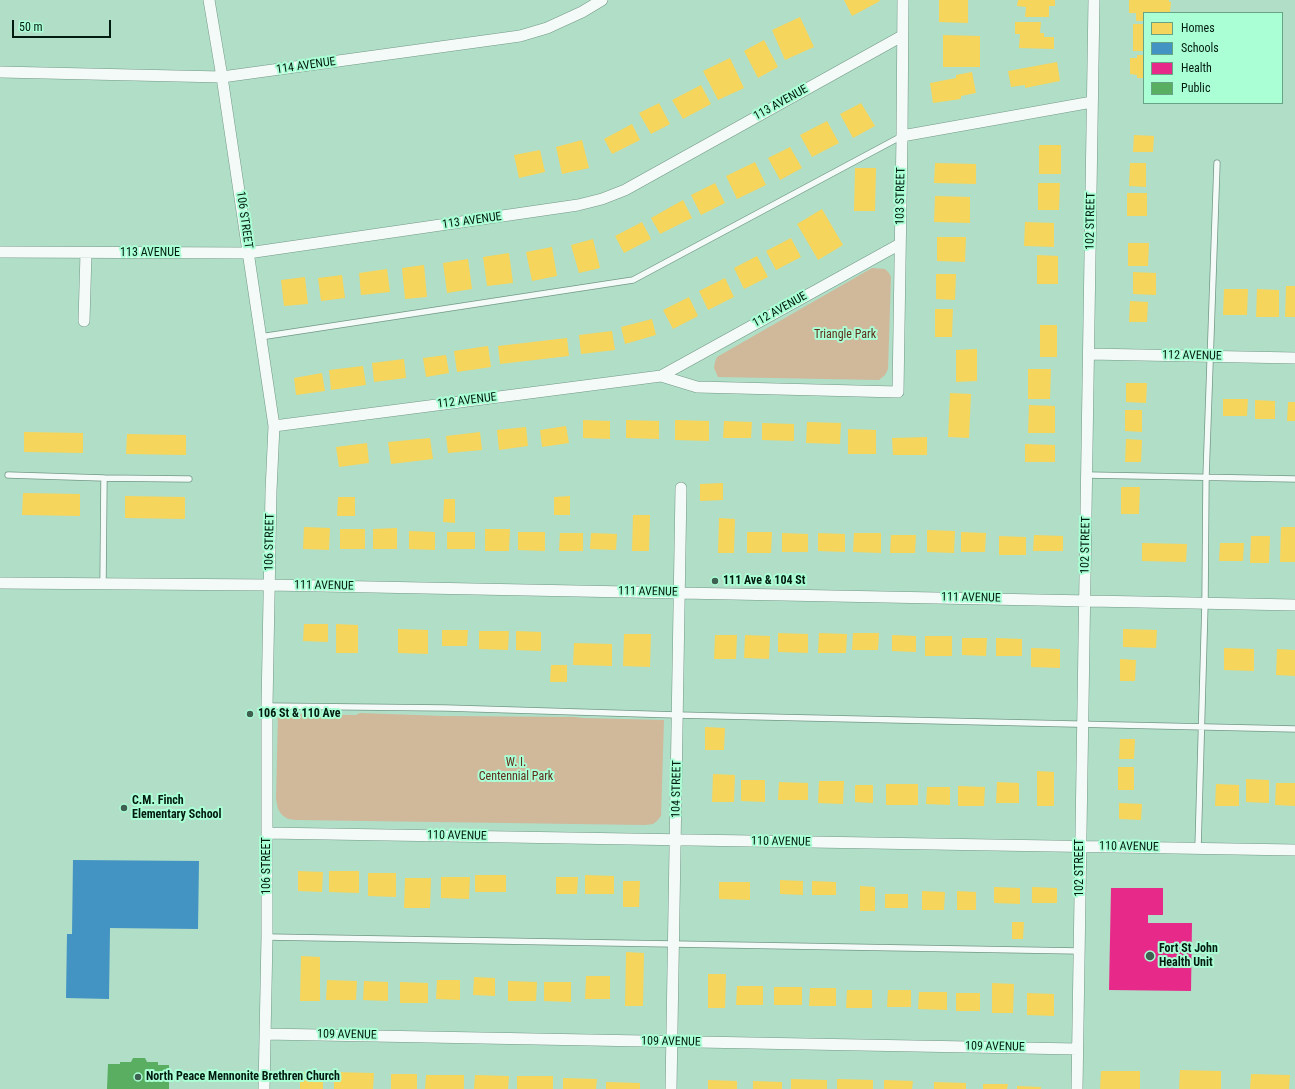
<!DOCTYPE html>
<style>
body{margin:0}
#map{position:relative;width:1295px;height:1089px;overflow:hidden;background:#b0dec7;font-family:"Roboto Condensed",sans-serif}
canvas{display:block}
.legend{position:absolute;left:1143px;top:12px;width:140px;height:92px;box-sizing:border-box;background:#aaffd5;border:1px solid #67a486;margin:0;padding:5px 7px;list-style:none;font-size:12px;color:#021b10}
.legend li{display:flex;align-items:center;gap:8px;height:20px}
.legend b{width:20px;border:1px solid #67a486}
.scale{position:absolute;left:12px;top:20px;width:99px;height:18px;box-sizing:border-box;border:2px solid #021b10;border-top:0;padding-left:5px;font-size:12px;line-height:14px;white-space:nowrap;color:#021b10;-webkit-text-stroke:3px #aaffd5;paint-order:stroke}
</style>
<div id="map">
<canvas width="1295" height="1089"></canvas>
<ul class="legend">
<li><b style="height:11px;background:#f6d55c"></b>Homes</li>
<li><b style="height:11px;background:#4393c3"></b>Schools</li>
<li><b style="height:11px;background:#e7298a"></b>Health</li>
<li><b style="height:11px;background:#5aae61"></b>Public</li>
</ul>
<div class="scale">50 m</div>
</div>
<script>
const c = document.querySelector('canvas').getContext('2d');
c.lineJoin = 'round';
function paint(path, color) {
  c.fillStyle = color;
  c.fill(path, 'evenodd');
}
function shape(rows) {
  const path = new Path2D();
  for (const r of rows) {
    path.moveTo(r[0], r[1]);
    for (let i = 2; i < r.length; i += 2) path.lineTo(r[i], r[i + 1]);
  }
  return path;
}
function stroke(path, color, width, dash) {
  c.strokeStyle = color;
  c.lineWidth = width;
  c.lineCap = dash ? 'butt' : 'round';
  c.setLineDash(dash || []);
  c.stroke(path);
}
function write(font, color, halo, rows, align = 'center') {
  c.font = font + ' "Roboto Condensed",sans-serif';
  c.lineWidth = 4;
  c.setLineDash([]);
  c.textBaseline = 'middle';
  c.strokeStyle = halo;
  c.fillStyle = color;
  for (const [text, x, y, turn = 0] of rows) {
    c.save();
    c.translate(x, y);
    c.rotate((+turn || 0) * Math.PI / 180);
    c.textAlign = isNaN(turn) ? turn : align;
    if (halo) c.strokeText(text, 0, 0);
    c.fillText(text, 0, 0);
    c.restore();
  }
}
const green = shape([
 [872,268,885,269,889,273,891,277,888,369,885,375,879,380,718,377,714,368,715,362,717,357],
 [360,713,444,716,575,717,583,718,664,720,661,816,657,821,653,824,645,825,296,820,288,819,282,815,278,809,276,799,278,714,356,715]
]);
const homes = shape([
 [844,0,879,0,880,1,852,16],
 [939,0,968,0,968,23,939,22],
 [1018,0,1055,0,1055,6,1049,6,1049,17,1025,17,1026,7,1017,6],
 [1129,0,1169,0,1169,2,1171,2,1170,13,1144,13,1144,21,1136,21,1136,13,1129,13],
 [800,17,814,47,785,60,772,30],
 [1015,22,1041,22,1040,33,1044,33,1044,37,1054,37,1054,49,1019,48,1020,34,1015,34],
 [1133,24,1144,24,1144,51,1133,51],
 [943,35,980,36,980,67,943,67],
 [764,40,778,67,758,78,744,51],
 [1137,55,1144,55,1144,78,1137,78,1137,75,1130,74,1130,58,1137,58],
 [730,58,744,88,718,100,703,71],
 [1057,62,1060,81,1025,88,1025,85,1011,87,1008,71],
 [972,72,976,93,961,96,961,99,933,103,930,83,956,78,956,75],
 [701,85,711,104,683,119,672,100],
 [659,103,670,124,651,134,639,113],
 [861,103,875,126,853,138,840,114],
 [827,121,839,143,812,157,800,135],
 [632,124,640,140,612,154,604,139],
 [1134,135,1154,136,1153,152,1133,152],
 [582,140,589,168,562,174,556,147],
 [1039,145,1061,145,1061,174,1039,174],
 [790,147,802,168,780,180,768,158],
 [540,150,545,172,519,178,514,155],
 [755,162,766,185,737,199,726,176],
 [935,163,976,164,976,184,934,183],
 [1130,163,1146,163,1146,187,1129,186],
 [855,168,876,168,875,211,854,211],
 [715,183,725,203,701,215,691,195],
 [1038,183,1060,183,1059,210,1038,210],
 [1127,193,1147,193,1147,216,1127,216],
 [935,196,970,197,970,223,934,222],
 [683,200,692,218,660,234,651,218],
 [822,209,843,245,818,260,797,224],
 [642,222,651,239,624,253,615,236],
 [1025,222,1054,223,1054,247,1024,246],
 [937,237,966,237,965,262,937,261],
 [791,238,801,257,776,270,766,251],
 [593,239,600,268,579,273,571,245],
 [1128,243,1149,243,1148,266,1128,266],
 [552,247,557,276,532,281,526,252],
 [509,253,513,283,487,286,483,257],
 [1037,255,1058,256,1058,284,1037,284],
 [757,256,768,277,744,289,734,268],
 [468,259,472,289,447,293,443,263],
 [424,265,427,297,405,299,402,268],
 [387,269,390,292,361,295,359,273],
 [1133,272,1156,273,1156,295,1133,294],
 [936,274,956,274,955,300,936,299],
 [342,275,345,298,321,301,318,278],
 [305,277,308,304,284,306,281,280],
 [725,278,734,297,708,310,699,291],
 [1286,286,1295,286,1295,317,1285,317],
 [1224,289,1248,289,1247,315,1223,315],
 [1257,289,1279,290,1279,317,1256,317],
 [689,297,698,316,673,329,663,310],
 [1130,301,1148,302,1147,322,1129,322],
 [935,309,953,309,952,337,935,337],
 [652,319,656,335,625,344,621,327],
 [1040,325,1057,325,1057,357,1040,357],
 [612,331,615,350,581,354,579,335],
 [567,338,569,356,500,364,498,346],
 [488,346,491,367,457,372,454,351],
 [977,349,977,381,956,382,956,350],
 [446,355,449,373,426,377,423,358],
 [404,359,406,378,374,382,372,363],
 [363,366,366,385,331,390,329,370],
 [1028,369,1051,369,1050,399,1028,399],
 [322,373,325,391,296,395,294,378],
 [1126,383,1147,383,1146,403,1126,402],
 [950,393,971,394,969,438,948,437],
 [1223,399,1248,399,1247,416,1223,416],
 [1255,400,1275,401,1275,419,1255,419],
 [1288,402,1295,402,1295,421,1287,421],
 [1029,405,1055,406,1055,433,1028,433],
 [1125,410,1142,410,1142,432,1125,431],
 [583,420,610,421,610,439,583,438],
 [626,420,659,421,659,439,626,438],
 [675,420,709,421,709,441,675,440],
 [724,421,752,422,751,438,723,438],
 [807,422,841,423,840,444,806,443],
 [762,423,794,424,794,441,762,440],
 [566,426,569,443,542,447,540,430],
 [526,427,528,446,499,450,497,430],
 [848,429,876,430,876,454,848,454],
 [24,432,83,433,83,453,24,452],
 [480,432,482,450,448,453,446,436],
 [127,434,186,435,186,455,126,454],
 [927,437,927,455,893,455,892,438],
 [430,438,433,459,391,464,388,442],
 [1126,439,1142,440,1141,462,1125,462],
 [367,443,369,463,339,467,336,447],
 [1025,444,1055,445,1055,462,1025,462],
 [723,483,723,500,700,501,700,484],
 [1121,487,1140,487,1139,514,1121,514],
 [23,493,80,494,80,516,22,515],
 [125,496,185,497,185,519,125,518],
 [570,496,570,515,554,515,554,497],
 [338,497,355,497,355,516,337,516],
 [444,499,455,499,455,523,443,522],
 [633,515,650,515,649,551,632,551],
 [719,518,735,519,734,553,718,553],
 [304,527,330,528,329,550,303,549],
 [1281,527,1295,527,1295,562,1280,562],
 [397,528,397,549,373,549,373,529],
 [340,529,365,529,365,549,340,549],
 [485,529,510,529,509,551,485,551],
 [927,530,955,531,954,553,927,552],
 [409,531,435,532,435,550,409,549],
 [447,532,475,532,475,549,447,549],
 [518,532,545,532,545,551,518,550],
 [747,532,772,532,771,553,747,553],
 [961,532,986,533,985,552,961,552],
 [560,533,583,533,583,551,559,551],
 [591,533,617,534,616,550,590,549],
 [782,533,808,534,808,552,782,552],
 [818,533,845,534,845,552,818,551],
 [854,533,881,533,881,553,853,552],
 [891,535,916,535,915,553,890,553],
 [1034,535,1063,536,1063,551,1033,551],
 [999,536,1026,537,1026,555,999,555],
 [1251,536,1270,536,1269,563,1250,563],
 [1142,543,1187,544,1186,562,1142,561],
 [1220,543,1244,543,1243,561,1219,561],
 [304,624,328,624,328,642,303,641],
 [336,624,358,625,358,653,336,653],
 [398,629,428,630,428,654,398,653],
 [1123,629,1157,630,1156,648,1123,647],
 [442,630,468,630,467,646,442,646],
 [479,631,509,631,508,650,479,649],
 [516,631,541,632,541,651,516,650],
 [778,633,808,634,808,653,778,652],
 [819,633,847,634,846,653,818,653],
 [853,633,879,633,878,650,852,650],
 [624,634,651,634,650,667,623,666],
 [715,635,737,635,736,659,714,659],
 [745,635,770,636,769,659,744,658],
 [892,635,916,636,916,652,892,651],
 [925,636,952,636,952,656,925,656],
 [962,638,987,638,986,656,962,655],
 [996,638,1022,639,1022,656,996,656],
 [574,643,612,644,612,666,573,665],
 [1031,648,1060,649,1060,668,1031,667],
 [1224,648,1254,649,1254,671,1224,670],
 [1277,649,1295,650,1295,676,1276,675],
 [1120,659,1136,660,1135,681,1120,681],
 [551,665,567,665,567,682,550,682],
 [705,727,725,728,724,750,705,750],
 [1120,739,1135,739,1134,759,1119,759],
 [1118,767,1134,767,1134,790,1118,790],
 [1037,771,1054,772,1054,806,1037,806],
 [713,774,735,775,734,802,712,802],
 [1246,779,1269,780,1269,803,1246,802],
 [741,780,765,780,765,802,741,801],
 [819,781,844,781,843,804,818,803],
 [779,782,808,783,808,800,778,800],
 [997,782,1019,783,1019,803,996,803],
 [1276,783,1295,783,1295,806,1275,805],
 [886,784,918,784,918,805,886,805],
 [1216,784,1239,785,1239,806,1215,806],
 [855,785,873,785,873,803,855,802],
 [958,786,985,787,984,806,958,806],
 [927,787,950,787,950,805,926,804],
 [1119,803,1142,804,1141,820,1119,819],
 [298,871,323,872,322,892,298,891],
 [329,871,359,871,359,893,329,892],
 [368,873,396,873,396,897,368,896],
 [475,875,506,875,506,892,475,892],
 [585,875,614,876,614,894,585,894],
 [441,877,470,877,469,899,441,898],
 [556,877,578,877,577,894,556,894],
 [405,878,431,878,430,908,404,908],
 [780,880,803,881,803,895,780,894],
 [623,881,640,881,639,907,623,907],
 [812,881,836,882,836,895,812,895],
 [719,882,750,882,750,900,719,899],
 [860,886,875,887,875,911,860,911],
 [994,887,1020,888,1020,904,994,903],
 [1032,887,1057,888,1057,903,1032,903],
 [922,891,945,892,944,910,922,910],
 [957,891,976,892,976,910,957,910],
 [885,894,908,894,908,908,885,908],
 [1012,922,1024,922,1023,939,1012,939],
 [626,952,644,953,643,1006,625,1006],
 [301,956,320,957,320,1001,300,1001],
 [708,974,726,974,725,1008,708,1008],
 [586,976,610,976,610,999,585,999],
 [474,977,495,978,495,996,473,995],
 [327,980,357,981,356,1000,326,1000],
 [437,980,460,980,460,1000,436,999],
 [364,981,388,982,388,1001,363,1000],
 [508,981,537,982,536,1001,508,1001],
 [400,982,428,983,428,1003,400,1003],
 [544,982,571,982,571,1002,544,1001],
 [992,983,1014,984,1013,1013,992,1013],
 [737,986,763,986,763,1005,736,1005],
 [774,987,802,987,802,1005,774,1005],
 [810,988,836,988,836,1006,809,1006],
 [847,990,872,990,872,1008,846,1008],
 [888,990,911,990,911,1007,887,1007],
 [919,992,947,992,947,1010,918,1009],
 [956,993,980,993,980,1011,956,1011],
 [1027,993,1054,994,1054,1016,1027,1015],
 [1180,1070,1221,1071,1221,1089,1179,1089],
 [1101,1071,1140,1071,1140,1089,1100,1089],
 [300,1072,323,1073,323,1089,300,1089],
 [334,1072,374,1073,373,1089,334,1089],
 [391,1074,417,1074,417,1089,391,1089],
 [1251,1074,1290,1075,1289,1089,1250,1089],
 [426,1075,464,1075,464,1089,425,1089],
 [475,1075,509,1076,508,1089,474,1089],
 [517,1076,553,1076,553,1089,517,1089],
 [563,1078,597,1079,596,1089,563,1089],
 [791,1079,827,1080,827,1089,791,1089],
 [837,1079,873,1080,873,1089,837,1089],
 [708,1080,737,1081,737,1089,708,1089],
 [884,1080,913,1081,912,1089,884,1089],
 [753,1081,782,1082,782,1089,753,1089],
 [606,1082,640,1083,640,1089,606,1089],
 [934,1082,966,1083,966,1089,934,1089],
 [983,1084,1008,1084,1007,1089,983,1089],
 [1017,1086,1041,1087,1041,1089,1017,1089]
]);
const schools = shape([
 [73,860,199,861,198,929,110,928,109,999,66,998,67,934,72,934]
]);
const health = shape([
 [1111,888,1163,888,1163,915,1148,915,1148,923,1192,923,1191,991,1109,990]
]);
const public = shape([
 [133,1058,145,1058,147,1062,158,1062,158,1065,169,1065,169,1089,107,1089,108,1064,120,1064,120,1062,131,1062]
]);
const lane = shape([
 [260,337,633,280,902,136],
 [8,475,104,478,103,584],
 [1087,475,1295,479],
 [104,478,189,479],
 [267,706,446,708,677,715,1295,729],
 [1198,848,1205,603,1206,477,1217,163],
 [267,937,1079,951]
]);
const street = shape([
 [209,0,222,77,274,426,271,491,267,706,267,937,264,1089],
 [0,72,222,77,520,36,547,28,582,12,602,0],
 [902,136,1092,102],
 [0,252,248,253,578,205,602,199,625,190,902,36],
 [84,321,86,253],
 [1089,354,1295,358],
 [661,376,697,387,898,392,902,136,903,0],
 [274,426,661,376,900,244],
 [0,583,270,585,1295,605],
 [267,833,1295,850],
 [265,1034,1077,1049],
 [671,1089,681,488],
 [1077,1089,1094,0]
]);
const markers = [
 [715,581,4,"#3f5f50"],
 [250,714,4,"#3f5f50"],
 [124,808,4,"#3f5f50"],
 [1150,956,5,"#3f5f50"],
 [138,1077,4,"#3f5f50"]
];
const streetNames = [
 ["114 AVENUE",306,66,-8],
 ["113 AVENUE",781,103,-29],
 ["103 STREET",901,196,-89],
 ["106 STREET",244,220,82],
 ["113 AVENUE",472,221,-8],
 ["102 STREET",1091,221,-89],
 ["113 AVENUE",150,253],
 ["112 AVENUE",780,310,-29],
 ["112 AVENUE",1192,356,1],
 ["112 AVENUE",467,401,-7],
 ["106 STREET",270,542,-89],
 ["102 STREET",1086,545,-89],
 ["111 AVENUE",324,586,1],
 ["111 AVENUE",648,592,1],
 ["111 AVENUE",971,598,1],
 ["104 STREET",677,789,-89],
 ["110 AVENUE",457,836,1],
 ["110 AVENUE",781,842,1],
 ["110 AVENUE",1129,847,1],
 ["106 STREET",267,866,-90],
 ["102 STREET",1080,868,-90],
 ["109 AVENUE",347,1035,1],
 ["109 AVENUE",671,1042,1],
 ["109 AVENUE",995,1047,1]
];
const parkNames = [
 ["Triangle Park",845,335],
 ["W. I.",516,763],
 ["Centennial Park",516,777]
];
const poiNames = [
 ["111 Ave & 104 St",723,581],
 ["106 St & 110 Ave",258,714],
 ["C.M. Finch",132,801],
 ["Elementary School",132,815],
 ["Fort St John",1159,949],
 ["Health Unit",1159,963],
 ["North Peace Mennonite Brethren Church",146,1077]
];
paint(green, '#d0b89b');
paint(homes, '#f6d55c');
paint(schools, '#4393c3');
paint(health, '#e7298a');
paint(public, '#5aae61');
stroke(lane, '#729886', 7);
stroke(street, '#729886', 12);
stroke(lane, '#f3faf7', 5.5);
stroke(street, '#f3faf7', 11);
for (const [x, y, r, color] of markers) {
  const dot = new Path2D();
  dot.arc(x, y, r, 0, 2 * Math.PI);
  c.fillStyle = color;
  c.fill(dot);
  stroke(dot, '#aaffd5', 1.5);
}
write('12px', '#021b10', '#aaffd5', streetNames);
write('12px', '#5f2d19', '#aaffd5', parkNames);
write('bold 12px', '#021b10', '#aaffd5', poiNames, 'left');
</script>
